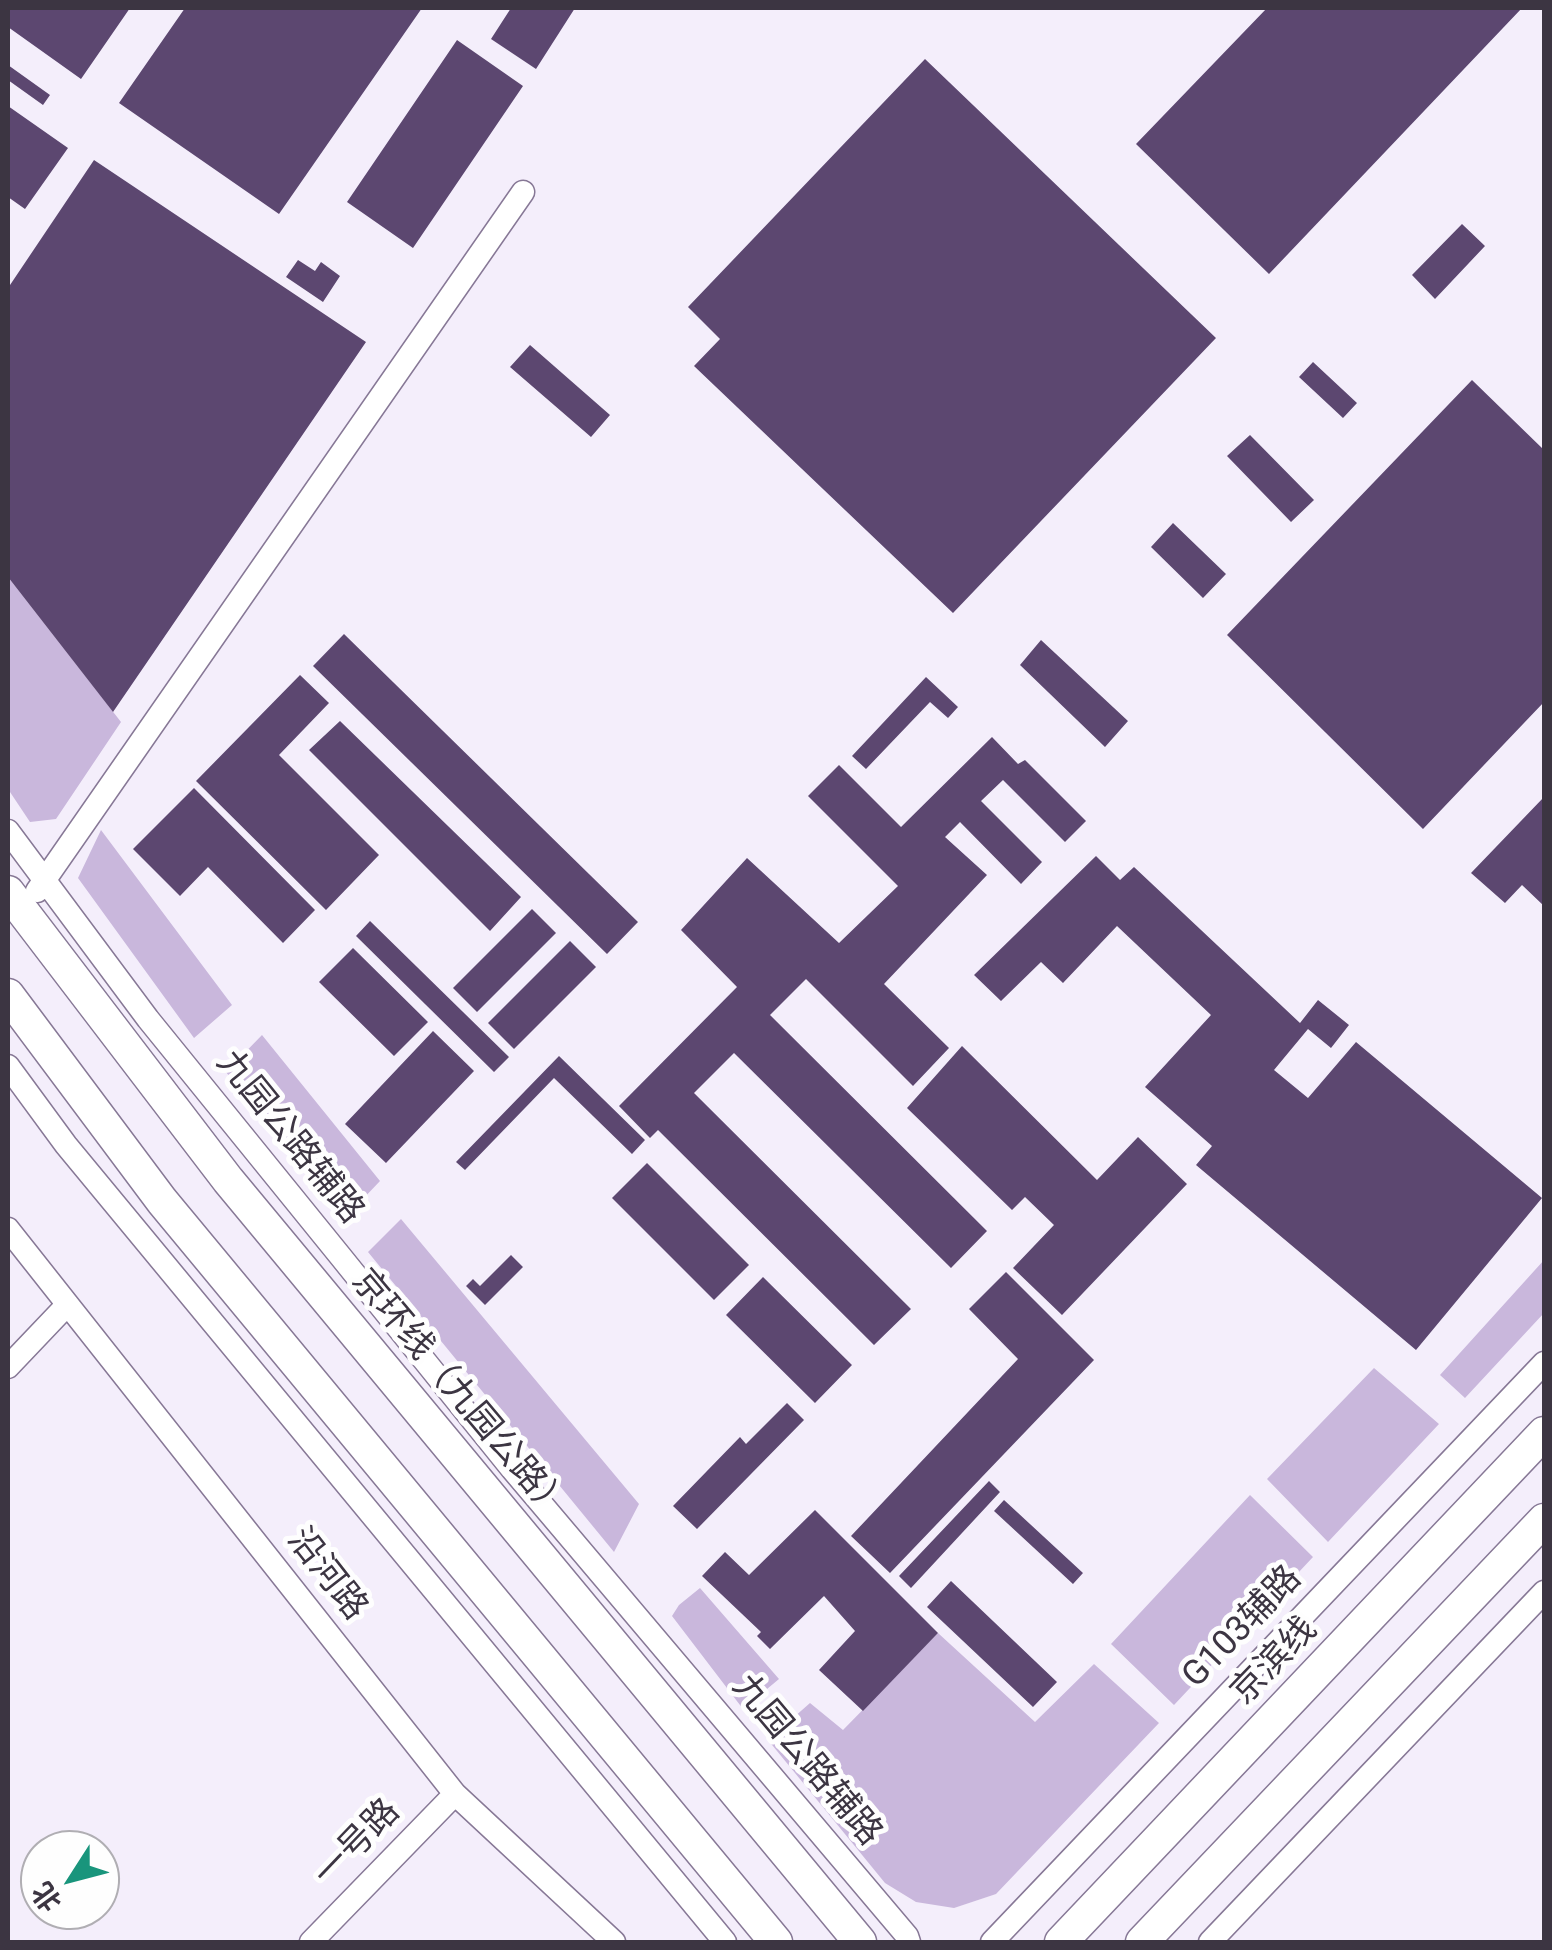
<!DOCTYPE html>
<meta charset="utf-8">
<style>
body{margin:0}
#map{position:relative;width:1552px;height:1950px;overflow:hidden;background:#f4eefb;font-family:Roboto,"Noto Sans SC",sans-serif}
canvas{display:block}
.frame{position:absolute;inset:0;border:10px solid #3c3542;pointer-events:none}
.north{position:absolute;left:20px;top:1830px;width:100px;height:100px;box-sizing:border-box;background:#fefefe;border:2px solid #b0aeb3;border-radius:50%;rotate:234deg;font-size:28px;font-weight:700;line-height:40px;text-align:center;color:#3c3542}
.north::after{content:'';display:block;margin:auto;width:35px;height:45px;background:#19957c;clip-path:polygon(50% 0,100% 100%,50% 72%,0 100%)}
</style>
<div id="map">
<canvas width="1552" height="1950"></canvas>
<div class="frame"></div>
<div class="north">北</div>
</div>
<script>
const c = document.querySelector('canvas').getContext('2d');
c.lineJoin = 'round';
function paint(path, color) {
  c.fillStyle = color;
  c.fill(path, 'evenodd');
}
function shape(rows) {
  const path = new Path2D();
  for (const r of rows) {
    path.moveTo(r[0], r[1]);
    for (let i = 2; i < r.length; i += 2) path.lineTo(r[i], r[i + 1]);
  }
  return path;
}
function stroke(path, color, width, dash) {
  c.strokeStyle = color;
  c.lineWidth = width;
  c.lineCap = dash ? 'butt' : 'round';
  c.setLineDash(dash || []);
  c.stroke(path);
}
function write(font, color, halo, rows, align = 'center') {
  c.font = font + ' Roboto,"Noto Sans SC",sans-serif';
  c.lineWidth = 10;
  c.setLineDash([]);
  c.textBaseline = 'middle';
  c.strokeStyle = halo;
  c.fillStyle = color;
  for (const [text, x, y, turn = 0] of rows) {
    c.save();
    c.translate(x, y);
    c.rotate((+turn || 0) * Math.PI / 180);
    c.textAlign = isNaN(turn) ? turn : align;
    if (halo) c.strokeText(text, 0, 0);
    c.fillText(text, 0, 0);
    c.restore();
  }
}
const green = shape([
 [8,577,121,722,56,819,30,822,8,789],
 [101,830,232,1005,194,1038,78,878],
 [262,1035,380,1181,342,1221,226,1072],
 [401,1219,639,1504,614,1552,368,1252],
 [1544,1260,1544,1313,1465,1398,1440,1375],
 [1374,1368,1439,1424,1328,1542,1267,1479],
 [1250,1495,1313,1557,1174,1705,1111,1644],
 [700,1588,779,1679,743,1709,672,1616,679,1605],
 [938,1633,1035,1722,1094,1664,1159,1723,996,1894,954,1908,916,1902,885,1883,768,1740,810,1703,843,1730]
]);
const building = shape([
 [8,8,130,8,81,79,8,27],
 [185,8,422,8,279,214,119,103],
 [511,8,575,8,536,69,491,39],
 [1267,8,1522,8,1269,274,1136,144],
 [457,40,523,86,413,248,347,202],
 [925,59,1216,338,953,613,694,366,720,339,688,307],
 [8,65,50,95,43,105,8,80],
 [8,106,68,148,25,209,8,197],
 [94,160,366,342,113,712,8,577,8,288],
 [1462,224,1485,246,1435,299,1412,275],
 [298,260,315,271,321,262,340,276,323,302,286,277],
 [530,345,610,415,591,437,510,367],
 [1313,362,1357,403,1343,418,1299,377],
 [1472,380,1544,450,1544,702,1423,829,1227,635],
 [1250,435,1314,500,1291,522,1227,456],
 [1173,523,1226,574,1203,598,1151,547],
 [344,634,638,922,607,954,313,666],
 [1041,640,1128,721,1105,747,1020,665],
 [300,675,329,703,279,755,379,855,326,910,196,781],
 [926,677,958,707,948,718,930,702,866,769,852,756],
 [340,721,521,897,490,931,309,750],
 [992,737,1018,764,1025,760,1086,821,1065,842,1003,780,981,801,1042,862,1021,884,960,822,945,837,987,875,884,984,949,1048,913,1086,806,979,770,1015,987,1231,951,1268,734,1053,694,1093,911,1309,874,1345,658,1130,650,1138,619,1106,737,987,681,930,747,858,839,943,898,886,808,796,839,765,901,827],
 [194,788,315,910,283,943,208,867,180,896,133,849],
 [1544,797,1544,906,1522,885,1505,903,1471,873],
 [1096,856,1120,880,1134,867,1300,1023,1318,1000,1349,1025,1331,1048,1308,1029,1274,1070,1308,1098,1356,1042,1542,1198,1416,1350,1196,1165,1212,1146,1145,1087,1211,1015,1117,926,1063,983,1041,962,1001,1001,974,975],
 [532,909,556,933,477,1012,453,988],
 [370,921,509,1057,494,1072,356,936],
 [570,941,596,967,514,1049,488,1023],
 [353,948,428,1022,394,1056,319,982],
 [433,1031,474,1071,386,1163,345,1124],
 [962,1046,1097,1180,1138,1137,1187,1184,1062,1315,1013,1268,1054,1225,1025,1197,1012,1210,907,1108],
 [559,1056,645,1140,632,1154,554,1078,465,1170,456,1162],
 [647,1163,749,1265,714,1300,612,1198],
 [511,1255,523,1267,485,1305,466,1286,473,1279,480,1286],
 [1006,1272,1094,1360,890,1573,851,1536,1018,1359,969,1309],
 [763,1277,852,1365,815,1403,726,1315],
 [787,1403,804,1420,697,1529,673,1506,740,1437,746,1444],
 [989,1481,1000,1492,911,1588,899,1576],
 [1004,1500,1083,1573,1073,1584,994,1511],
 [815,1510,938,1633,863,1711,819,1670,855,1631,824,1596,770,1649,757,1636,761,1632,702,1576,725,1552,749,1575],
 [951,1581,1057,1682,1033,1707,927,1607]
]);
const minor = shape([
 [8,831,148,1019,341,1257,512,1469,907,1936,909,1942],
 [37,891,523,192],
 [8,1066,66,1145,725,1942],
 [8,1229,455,1794,614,1942],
 [8,1367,67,1305],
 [311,1942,455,1794],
 [992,1942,1544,1363],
 [1210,1942,1544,1592]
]);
const highway = shape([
 [8,892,228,1180,860,1942],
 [8,995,162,1201,776,1942],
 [1061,1942,1544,1433],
 [1142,1942,1544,1520]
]);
const streetNames = [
 ["九园公路辅路",289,1138,51],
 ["京环线（九园公路）",459,1396,50],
 ["沿河路",326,1575,52],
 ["G103辅路",1243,1628,-46],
 ["京滨线",1275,1662,-46],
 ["九园公路辅路",806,1761,50],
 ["一号路",358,1844,-46]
];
paint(green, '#c9b7dc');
paint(building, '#5c4770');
stroke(minor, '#877896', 25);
stroke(highway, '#877896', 35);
stroke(minor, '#fff', 22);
stroke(highway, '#fff', 32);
write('35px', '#3c3542', '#fefefe', streetNames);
</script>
